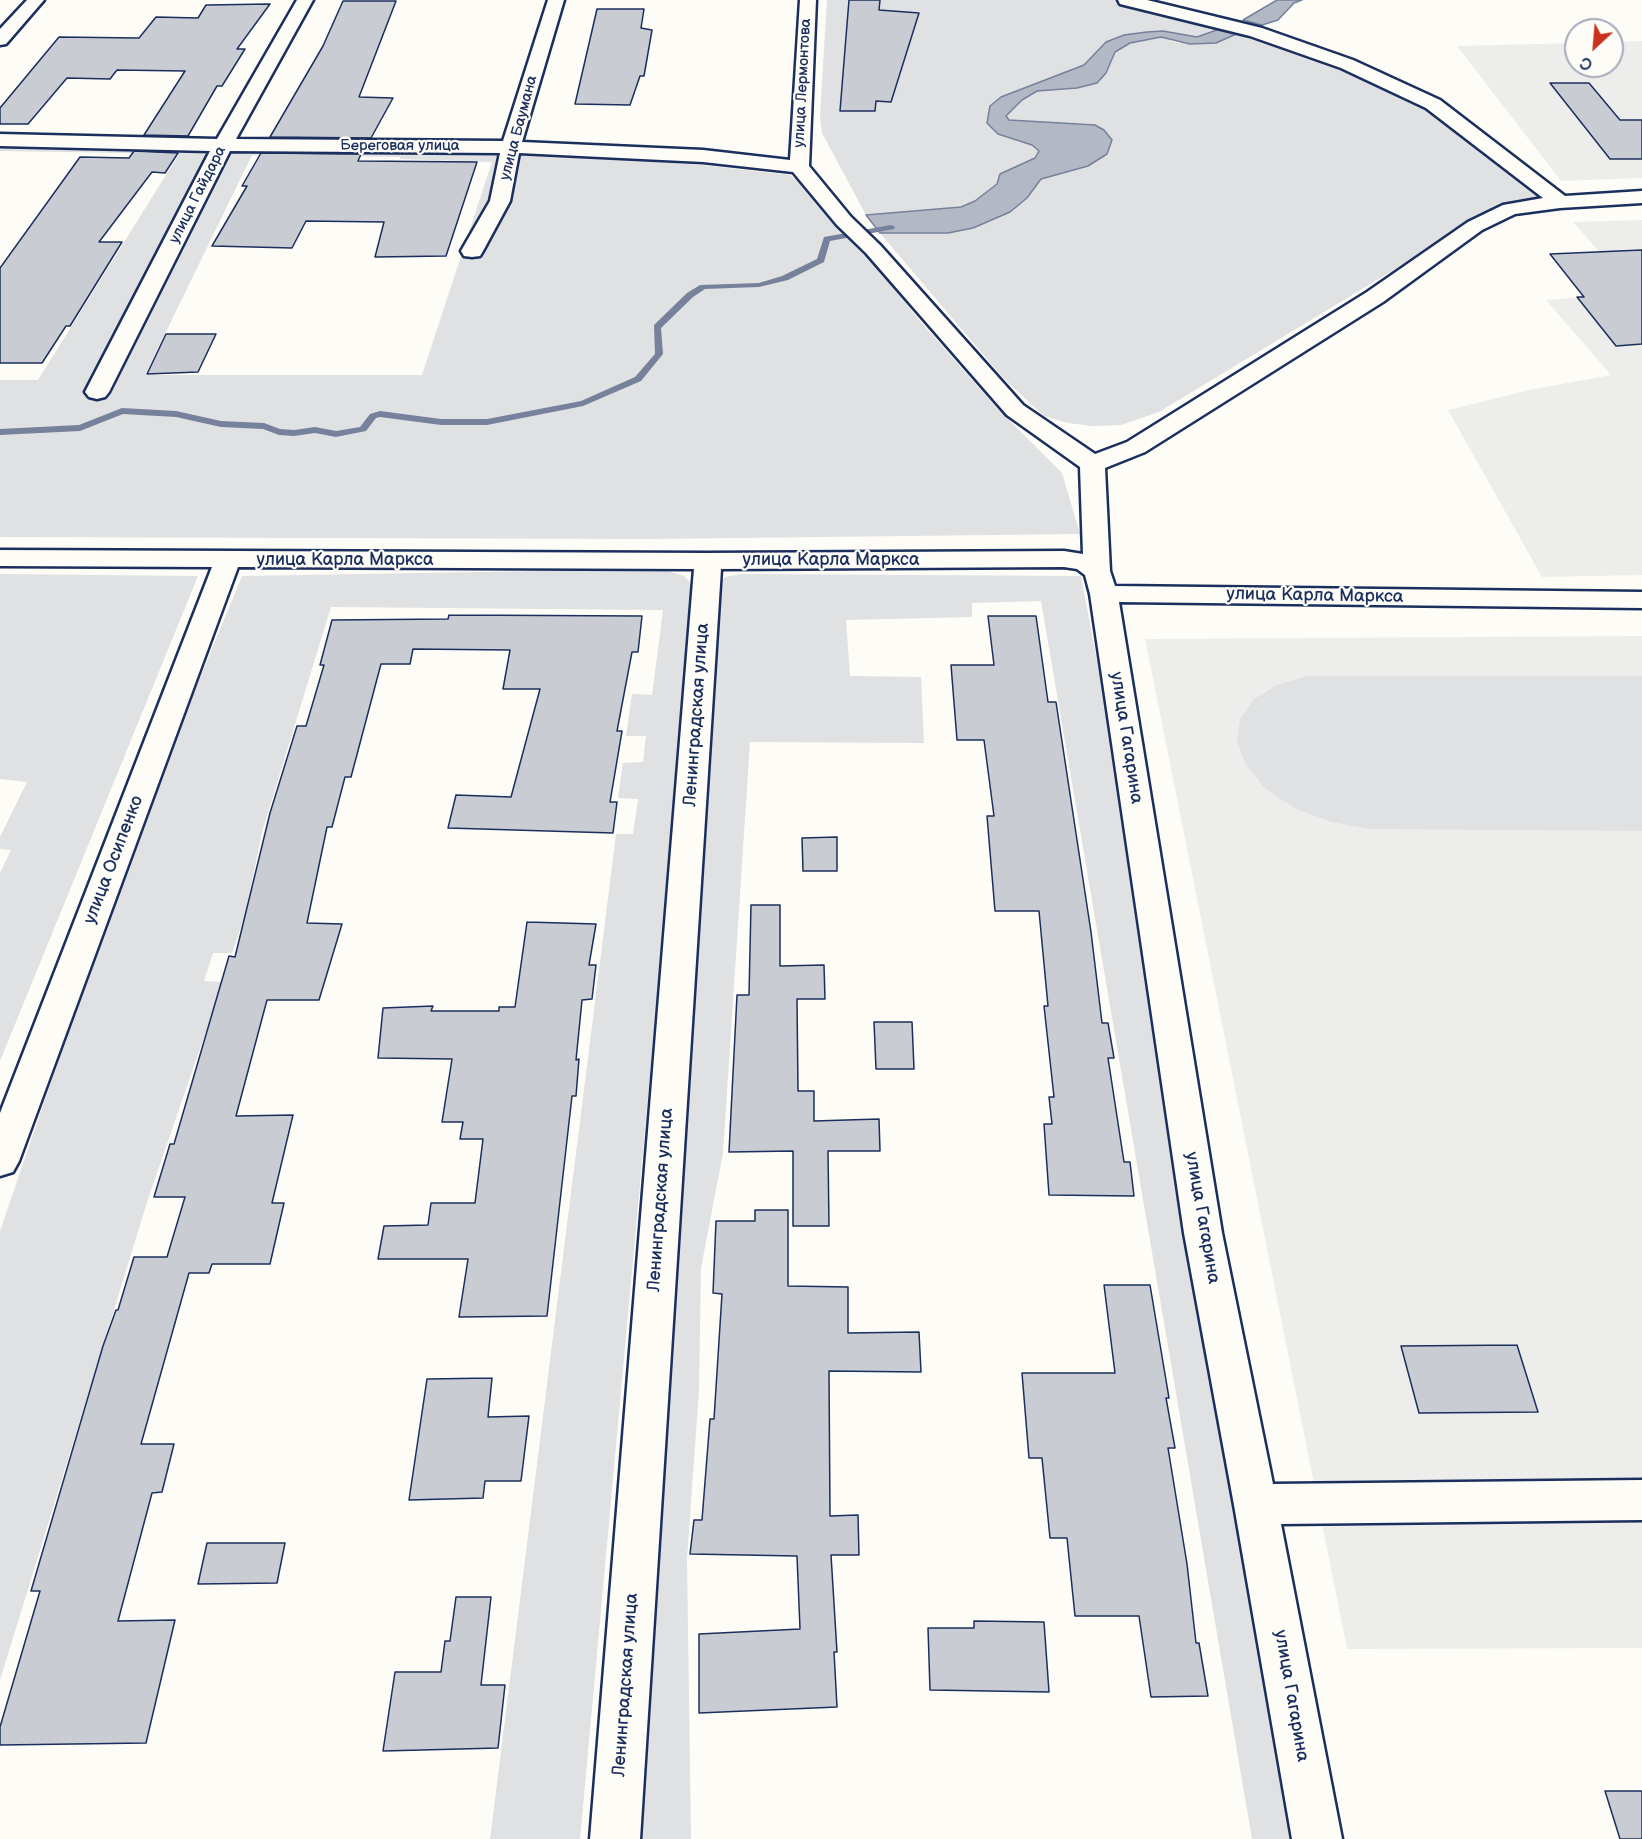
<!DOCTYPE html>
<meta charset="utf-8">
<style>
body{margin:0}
#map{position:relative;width:1642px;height:1839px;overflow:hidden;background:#fdfcf7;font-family:"Balsamiq Sans",sans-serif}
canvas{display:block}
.north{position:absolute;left:1564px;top:18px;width:60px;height:60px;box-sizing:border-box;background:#fdfcf7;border:2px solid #a3aaba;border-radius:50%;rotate:206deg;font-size:16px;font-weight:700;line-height:24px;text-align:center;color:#1b2f5e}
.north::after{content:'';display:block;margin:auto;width:21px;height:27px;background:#c8321e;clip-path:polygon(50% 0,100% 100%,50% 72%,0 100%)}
</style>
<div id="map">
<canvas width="1642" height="1839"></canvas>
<div class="north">С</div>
</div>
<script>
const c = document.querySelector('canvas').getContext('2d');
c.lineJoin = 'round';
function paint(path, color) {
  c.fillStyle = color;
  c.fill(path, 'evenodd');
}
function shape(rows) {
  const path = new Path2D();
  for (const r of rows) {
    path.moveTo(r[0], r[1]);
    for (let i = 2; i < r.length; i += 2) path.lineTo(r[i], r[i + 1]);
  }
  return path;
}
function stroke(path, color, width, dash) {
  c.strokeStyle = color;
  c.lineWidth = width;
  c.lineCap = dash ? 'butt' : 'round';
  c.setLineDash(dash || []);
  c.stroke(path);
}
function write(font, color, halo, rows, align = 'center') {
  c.font = font + ' "Balsamiq Sans",sans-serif';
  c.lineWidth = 4.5;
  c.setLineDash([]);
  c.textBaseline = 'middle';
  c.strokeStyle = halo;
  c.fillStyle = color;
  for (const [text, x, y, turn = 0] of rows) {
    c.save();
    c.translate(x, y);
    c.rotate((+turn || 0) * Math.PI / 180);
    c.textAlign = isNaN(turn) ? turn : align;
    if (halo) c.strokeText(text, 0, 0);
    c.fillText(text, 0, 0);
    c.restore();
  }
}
const built = shape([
 [1642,41,1642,178,1561,181,1457,46,1576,43,1576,66,1612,66,1612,42],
 [1642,220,1642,575,1542,577,1448,410,1529,390,1611,375,1546,300,1584,297,1550,254,1570,253,1606,297,1637,295,1573,222],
 [1642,636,1642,1648,1347,1649,1145,639]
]);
const green = shape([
 [827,0,1120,0,1228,26,1197,37,1163,31,1147,32,1124,35,1106,42,1084,65,1001,97,998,134,1032,145,1040,151,1035,158,1000,174,997,184,975,201,961,207,866,215,822,133,820,116],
 [1243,31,1315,56,1424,109,1543,196,1504,203,1159,412,1121,425,1092,426,1068,423,1044,416,1004,379,880,233,948,233,1027,198,1041,179,1064,172,1095,125,1009,120,1006,116,1022,100,1037,91,1077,88,1106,73,1115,52,1130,43,1161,37,1177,43,1230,37],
 [0,146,257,147,541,154,702,165,790,175,831,208,914,314,996,407,1062,473,1080,534,649,539,0,537,0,380,38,380,179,154,0,151],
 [252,155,400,157,400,159,492,162,422,375,145,375],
 [662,569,684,576,689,581,694,594,580,1839,490,1839,616,834,633,834,638,799,618,798,623,763,643,762,646,736,626,736,632,694,652,695,663,610,331,607,262,832,245,915,232,953,213,953,204,981,223,982,148,1199,0,1680,0,1231,137,831,242,576],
 [0,574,198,576,0,1061,0,873,11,850,0,849,0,837,27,782,0,779],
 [742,574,1081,576,1319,1839,1252,1839,1041,601,972,603,972,617,846,620,850,676,921,677,924,743,750,742,723,1153,701,1268,699,1390,687,1559,691,1839,636,1839,663,1298,704,874,720,584,725,577],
 [1307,676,1642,676,1642,831,1370,829,1331,822,1294,808,1265,788,1246,765,1237,741,1240,719,1254,699,1277,685]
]);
const water = shape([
 [1277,0,1302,0,1294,3,1278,20,1262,25,1243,20,1277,0],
 [1228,26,1243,31,1216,43,1190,44,1161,37,1130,43,1115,52,1106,73,1097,83,1077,88,1037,91,1022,100,1006,116,1009,120,1095,125,1104,130,1112,140,1107,154,1088,166,1041,179,1027,198,1010,212,973,228,948,233,880,233,866,215,961,207,975,201,997,184,1000,174,1035,158,1039,151,1032,145,998,134,987,123,990,106,1001,97,1084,65,1106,42,1124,35,1147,32,1163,31,1197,37,1228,26]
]);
const stream = shape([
 [891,225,895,227,894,229,830,241,824,262,788,280,759,287,705,289,693,297,661,328,663,354,641,381,583,406,487,425,441,425,380,417,376,418,366,431,336,437,315,433,294,436,279,435,263,429,221,427,176,417,123,414,80,431,0,435,0,429,79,425,122,408,176,411,221,421,264,423,280,429,294,430,315,427,336,431,360,427,370,414,380,411,441,419,487,419,581,401,635,377,655,354,654,325,687,293,700,285,759,283,782,276,817,259,824,237,891,225]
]);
const building = shape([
 [849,0,880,0,879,10,919,13,891,102,876,101,875,111,840,111,849,0],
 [343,1,396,1,359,97,393,98,371,138,270,137,323,46,343,1],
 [270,4,237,49,245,49,222,86,217,86,188,136,144,135,185,71,117,70,110,79,67,78,28,124,0,124,0,108,59,37,139,38,156,17,198,18,206,5,270,4],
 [597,9,644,9,641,28,652,30,644,76,640,76,630,105,575,104,597,9],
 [1550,83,1589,83,1620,120,1642,120,1642,159,1610,159,1550,83],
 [134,151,178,153,165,173,152,172,99,242,122,242,70,326,66,326,42,363,0,363,0,268,80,157,129,158,134,151],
 [261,153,361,154,358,161,477,162,446,256,375,257,384,222,306,221,292,248,212,246,247,186,242,186,261,153],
 [1642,250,1642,344,1616,346,1577,297,1584,297,1550,254,1642,250],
 [166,334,216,334,198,372,147,374,166,334],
 [449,615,642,616,638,652,632,652,617,731,622,731,610,802,617,802,613,833,448,828,456,795,511,797,540,689,503,689,510,650,413,649,410,664,381,664,351,777,345,777,332,827,327,827,307,923,342,924,319,1000,267,1000,236,1116,293,1115,272,1203,284,1203,270,1264,212,1264,209,1273,189,1273,141,1444,174,1444,162,1492,152,1493,118,1621,175,1620,146,1743,0,1745,0,1727,40,1591,31,1591,103,1346,116,1310,118,1310,134,1257,167,1257,185,1197,154,1197,170,1144,174,1144,229,956,235,957,270,813,297,726,306,726,324,665,320,665,332,620,448,619,449,615],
 [988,616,1036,616,1048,702,1056,702,1091,932,1102,1023,1108,1023,1114,1058,1108,1058,1124,1162,1130,1162,1134,1196,1049,1195,1044,1124,1052,1124,1049,1097,1054,1097,1044,1006,1048,1006,1039,911,995,911,987,816,994,816,984,740,957,740,951,665,994,665,988,616],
 [837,837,837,871,803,871,802,838,837,837],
 [751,905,780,905,780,966,824,965,825,999,797,999,798,1091,814,1091,814,1121,879,1119,880,1151,828,1151,829,1226,793,1226,793,1151,729,1152,737,995,749,995,751,905],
 [527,922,596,924,589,965,596,965,592,999,582,1000,576,1060,579,1059,576,1096,572,1096,547,1316,459,1317,468,1259,378,1259,384,1226,428,1225,431,1203,475,1203,483,1139,460,1139,463,1122,442,1122,452,1059,378,1058,383,1008,433,1006,431,1011,499,1011,499,1007,515,1007,527,922],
 [874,1022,912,1022,914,1069,876,1069,874,1022],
 [755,1210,788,1210,788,1286,848,1287,848,1333,919,1332,921,1372,829,1371,830,1516,858,1515,859,1555,831,1555,837,1652,834,1652,837,1707,699,1713,699,1634,800,1629,797,1556,690,1554,694,1520,702,1520,710,1419,714,1419,722,1294,713,1293,716,1221,755,1221,755,1210],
 [1104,1285,1150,1285,1169,1398,1166,1398,1175,1448,1168,1448,1187,1564,1196,1643,1199,1643,1208,1696,1151,1697,1139,1616,1075,1616,1067,1538,1050,1538,1042,1458,1029,1458,1022,1373,1115,1373,1104,1285],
 [1517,1345,1538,1412,1419,1413,1401,1346,1517,1345],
 [492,1378,488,1417,529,1416,521,1481,485,1481,483,1498,409,1500,427,1379,492,1378],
 [207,1543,285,1543,277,1583,198,1584,207,1543],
 [456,1597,491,1597,481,1685,505,1685,498,1748,383,1751,395,1672,441,1672,445,1641,450,1641,456,1597],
 [974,1621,1044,1622,1049,1692,930,1690,928,1628,974,1628,974,1621],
 [1605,1791,1642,1791,1642,1839,1620,1839,1605,1791]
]);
const minor = shape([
 [27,0,44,0,6,44,0,45,0,29,27,0],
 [297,0,313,0,236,139,503,141,548,0,564,0,522,142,703,150,790,160,800,0,816,0,809,166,851,217,880,245,1023,405,1095,454,1127,442,1367,292,1468,222,1503,205,1543,198,1426,108,1341,68,1250,36,1120,4,1118,0,1147,0,1262,28,1353,60,1440,100,1565,196,1642,191,1642,203,1560,208,1515,214,1482,230,1383,302,1145,452,1105,468,1110,571,1115,586,1642,592,1642,608,1119,602,1222,1233,1273,1484,1642,1480,1642,1520,1281,1524,1342,1839,1292,1839,1234,1505,1184,1233,1090,594,1085,575,1077,569,1064,567,721,569,640,1839,590,1839,694,569,238,567,19,1161,13,1172,0,1176,0,1113,212,567,0,566,0,550,708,553,1064,551,1083,554,1080,467,1007,415,866,253,837,225,793,172,703,162,519,153,510,201,483,251,480,256,472,257,464,256,461,251,490,201,500,153,230,151,109,392,105,397,97,399,89,397,85,392,210,151,0,146,0,134,217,139,297,0]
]);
const farStreetnames = [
 ["улица Лермонтова",803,83,-87],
 ["улица Баумана",519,128,-75],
 ["Береговая улица",400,146],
 ["улица Гайдара",198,195,-63]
];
const streetNames = [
 ["улица Карла Маркса",345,560],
 ["улица Карла Маркса",831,560],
 ["улица Карла Маркса",1315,596,1],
 ["Ленинградская улица",697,715,-86],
 ["улица Гагарина",1126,738,81],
 ["улица Осипенко",114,860,-69],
 ["Ленинградская улица",661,1200,-86],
 ["улица Гагарина",1202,1218,80],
 ["Ленинградская улица",626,1685,-86],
 ["улица Гагарина",1291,1696,80]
];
paint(built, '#edeeec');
paint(green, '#e0e1e3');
paint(water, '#b3b8c5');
stroke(water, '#76819c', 1.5);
paint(stream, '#76819c');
paint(building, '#c9ccd3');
stroke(building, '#1b2f5e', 1.5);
stroke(minor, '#1b2f5e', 5);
paint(minor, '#fdfcf7');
write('15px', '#1b2f5e', '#fdfcf7', farStreetnames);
write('18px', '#1b2f5e', '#fdfcf7', streetNames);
</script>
